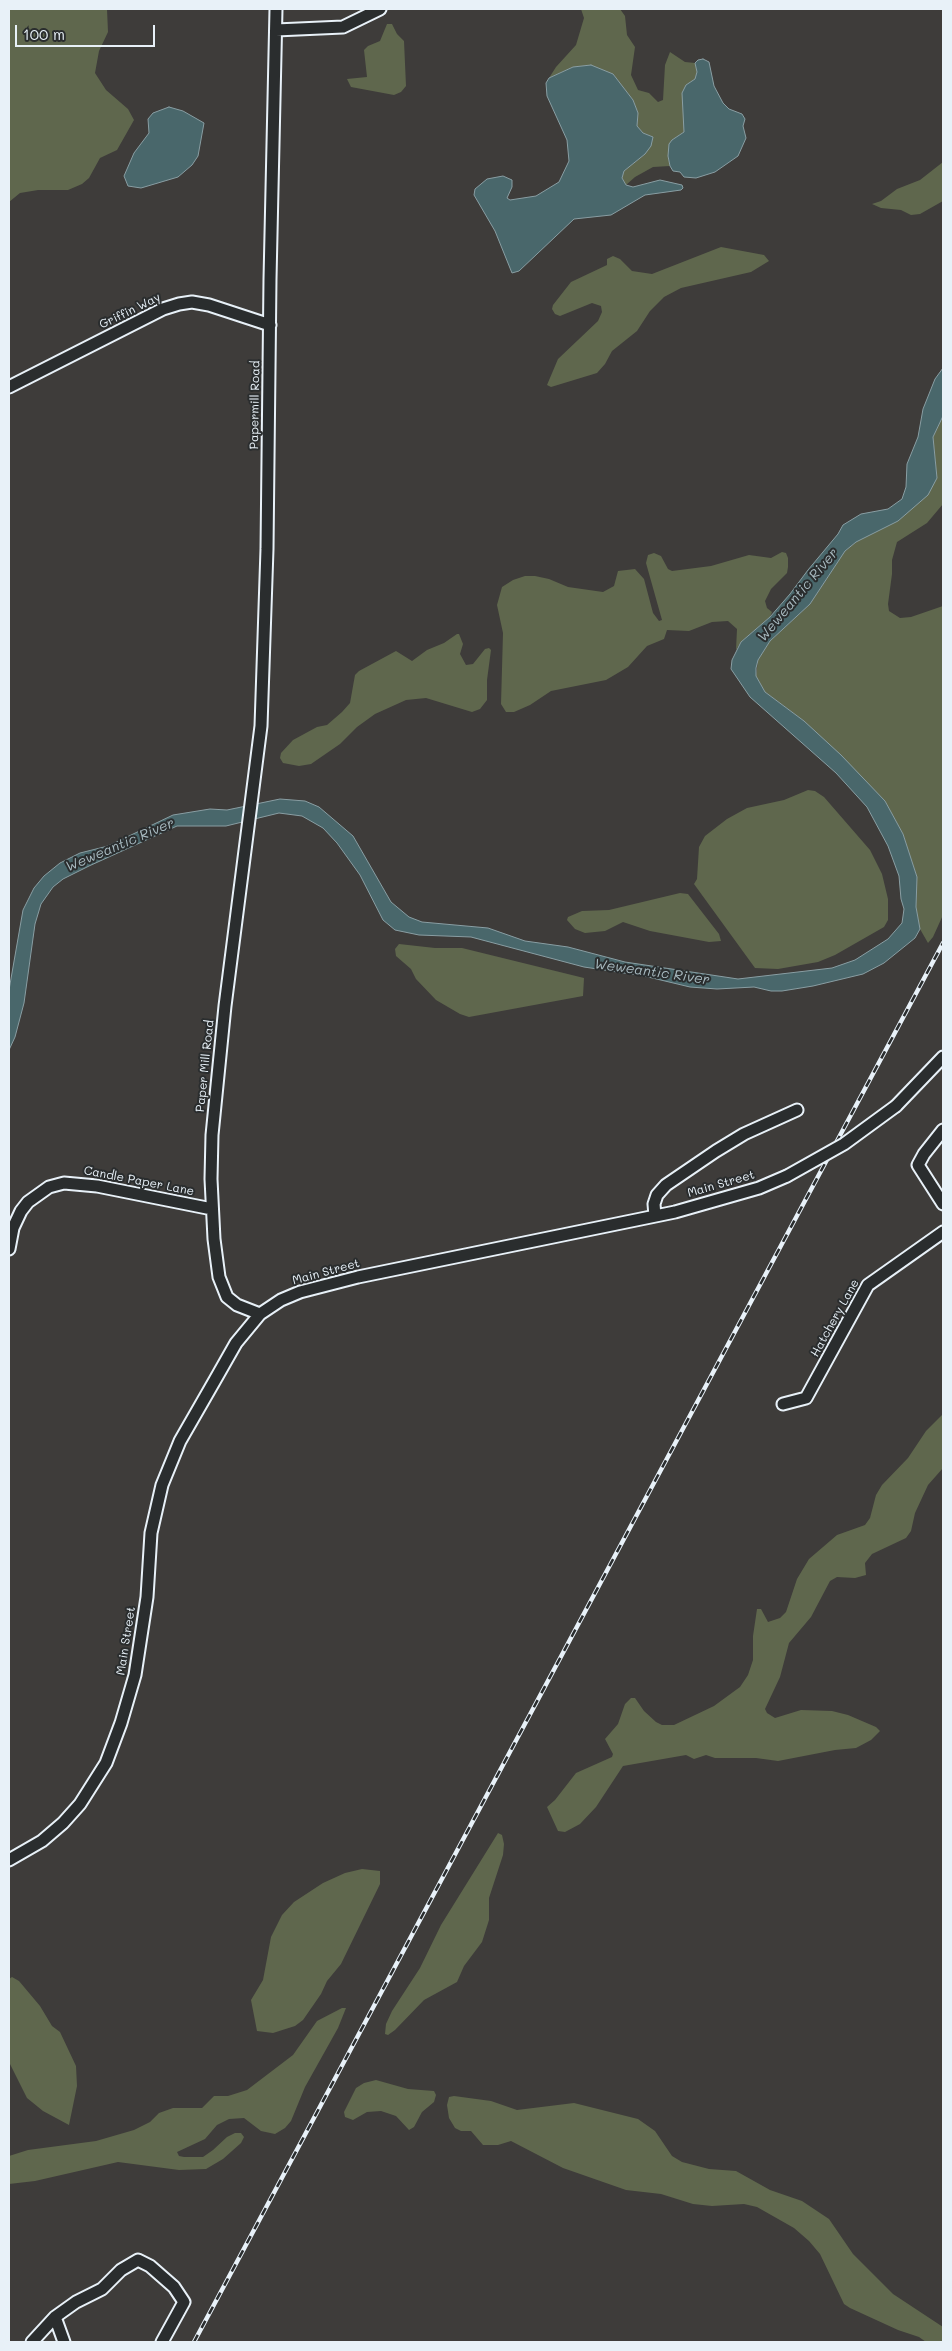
<!DOCTYPE html>
<style>
body{margin:0}
#map{position:relative;width:952px;height:2351px;overflow:hidden;background:#3e3c3a;font-family:Mali,sans-serif}
canvas{display:block}
.frame{position:absolute;inset:0;border:10px solid #e8f1f8;pointer-events:none}
.scale{position:absolute;left:15px;top:25px;width:140px;height:22px;box-sizing:border-box;border:2px solid #e8f1f8;border-top:0;padding-left:6px;font-size:15px;line-height:18px;white-space:nowrap;color:#e8f1f8;-webkit-text-stroke:4px #2a2d2e;paint-order:stroke}
</style>
<div id="map">
<canvas width="952" height="2351"></canvas>
<div class="frame"></div>
<div class="scale">100 m</div>
</div>
<script>
const c = document.querySelector('canvas').getContext('2d');
c.lineJoin = 'round';
function paint(path, color) {
  c.fillStyle = color;
  c.fill(path, 'evenodd');
}
function shape(rows) {
  const path = new Path2D();
  for (const r of rows) {
    path.moveTo(r[0], r[1]);
    for (let i = 2; i < r.length; i += 2) path.lineTo(r[i], r[i + 1]);
  }
  return path;
}
function stroke(path, color, width, dash) {
  c.strokeStyle = color;
  c.lineWidth = width;
  c.lineCap = dash ? 'butt' : 'round';
  c.setLineDash(dash || []);
  c.stroke(path);
}
function write(font, color, halo, rows, align = 'center') {
  c.font = font + ' Mali,sans-serif';
  c.lineWidth = 4;
  c.setLineDash([]);
  c.textBaseline = 'middle';
  c.strokeStyle = halo;
  c.fillStyle = color;
  for (const [text, x, y, turn = 0] of rows) {
    c.save();
    c.translate(x, y);
    c.rotate((+turn || 0) * Math.PI / 180);
    c.textAlign = isNaN(turn) ? turn : align;
    if (halo) c.strokeText(text, 0, 0);
    c.fillText(text, 0, 0);
    c.restore();
  }
}
const green = shape([
 [9,9,107,9,108,32,99,51,95,73,106,90,128,109,134,120,117,150,100,158,89,178,82,184,68,190,38,190,20,193,9,202],
 [581,9,620,9,625,16,627,35,635,47,631,75,638,90,649,93,658,102,663,100,665,65,670,52,685,62,695,63,697,72,695,79,686,85,684,132,672,140,668,156,670,166,653,167,635,177,626,185,622,178,624,171,645,154,653,137,643,133,637,126,638,113,633,100,613,74,573,67,549,78,556,67,576,45,584,18],
 [387,24,392,24,397,34,404,41,406,86,401,92,394,95,351,87,347,79,367,77,364,50,368,46,380,41],
 [943,162,943,201,920,214,911,215,901,210,881,208,872,204,881,201,897,189,920,180],
 [721,247,764,255,769,261,751,272,681,288,664,297,650,311,637,331,612,351,605,364,597,373,551,387,547,385,558,359,598,321,602,312,601,306,592,303,560,316,555,314,552,309,553,305,571,282,607,265,607,259,613,256,620,259,632,271,652,274],
 [943,416,943,504,927,523,897,542,892,560,892,574,888,604,889,611,900,618,911,617,943,606,943,915,933,937,928,943,920,929,916,907,917,877,903,834,885,801,804,721,765,692,756,676,758,660,770,641,810,604,845,551,856,542,898,521,937,478,933,437],
 [782,552,786,553,788,558,788,567,787,573,771,589,765,601,767,608,772,612,770,617,741,642,736,650,737,629,728,621,712,622,689,631,667,630,664,639,647,646,628,667,606,680,551,691,530,705,514,712,506,712,501,704,503,633,497,605,502,587,513,580,525,576,535,576,549,579,568,587,603,592,614,586,618,571,635,569,644,579,653,613,659,621,662,620,646,563,648,555,654,553,661,556,668,569,672,571,711,566,749,555,771,558],
 [457,634,459,634,463,644,460,654,466,665,473,664,485,649,489,648,491,650,487,680,487,700,480,709,472,712,426,698,406,700,375,714,357,727,340,744,311,764,299,766,283,763,280,758,281,753,293,740,317,727,327,725,342,712,350,703,355,675,359,671,396,651,412,661,427,650,444,643],
 [808,790,815,791,824,797,870,850,882,874,888,899,888,920,884,927,835,955,818,962,778,969,755,968,694,884,697,879,699,847,705,836,727,819,747,808,784,800],
 [680,893,688,894,719,934,721,941,709,942,650,931,623,922,605,931,585,933,575,929,567,920,568,917,582,911,609,910],
 [399,944,435,948,462,948,584,978,583,996,469,1017,460,1014,436,1000,416,979,411,969,396,956,395,949],
 [943,1414,943,1468,928,1485,915,1513,911,1531,906,1538,872,1554,865,1563,866,1575,855,1578,837,1577,830,1581,811,1617,789,1643,780,1677,765,1709,767,1713,775,1718,801,1710,832,1711,848,1715,876,1727,880,1731,871,1740,856,1748,835,1750,778,1761,756,1758,715,1758,706,1755,694,1759,686,1755,623,1766,596,1807,580,1824,565,1832,558,1831,547,1807,555,1800,576,1773,612,1757,613,1754,605,1739,618,1724,625,1704,631,1698,635,1698,644,1711,656,1722,662,1725,674,1725,714,1706,740,1687,748,1675,753,1660,753,1636,757,1609,761,1609,768,1622,780,1618,786,1612,797,1579,809,1559,837,1535,865,1525,870,1518,876,1495,882,1485,908,1458,926,1431],
 [498,1833,502,1835,504,1844,503,1855,489,1898,489,1920,482,1942,464,1966,457,1982,424,2000,395,2030,388,2035,385,2034,386,2024,392,2011,420,1968,441,1925],
 [362,1869,380,1871,380,1884,341,1964,327,1981,321,1994,303,2020,295,2026,273,2033,257,2031,251,2000,263,1980,271,1937,282,1915,294,1902,323,1883,345,1873],
 [12,1977,19,1981,40,2006,52,2026,60,2032,76,2066,77,2086,69,2125,43,2111,27,2098,10,2064,9,1979],
 [342,2008,346,2008,338,2028,305,2087,291,2121,285,2128,275,2134,261,2131,244,2118,229,2119,217,2125,205,2139,177,2152,179,2156,184,2157,203,2157,213,2150,227,2137,235,2133,241,2133,244,2137,241,2143,223,2159,206,2169,179,2170,118,2162,35,2181,9,2184,9,2156,28,2150,96,2141,134,2130,150,2122,159,2113,173,2108,202,2108,214,2096,228,2096,247,2090,293,2055,317,2021],
 [376,2080,408,2089,434,2091,436,2095,434,2102,422,2112,414,2127,409,2130,396,2116,381,2111,367,2112,353,2120,345,2117,344,2112,356,2088,364,2083],
 [454,2096,491,2101,517,2110,574,2103,638,2119,655,2131,672,2156,682,2162,709,2169,736,2171,770,2190,802,2201,829,2219,853,2254,893,2294,943,2327,943,2342,926,2342,919,2337,898,2330,850,2308,844,2304,820,2254,809,2241,794,2228,757,2207,744,2204,712,2206,693,2204,661,2194,626,2190,563,2168,511,2141,498,2145,483,2145,471,2131,461,2131,455,2128,449,2118,447,2105,449,2097]
]);
const water = shape([
 [703,59,709,62,714,86,723,103,729,109,742,114,745,119,743,126,746,138,738,156,715,172,696,178,684,177,680,172,673,171,670,166,668,156,669,144,672,140,684,132,682,93,686,85,695,79,697,72,695,63,698,60,703,59],
 [591,65,613,74,633,100,638,113,637,126,643,133,653,137,651,146,645,154,624,171,622,178,626,185,633,187,660,180,682,185,683,188,681,190,645,195,611,215,574,219,519,271,512,273,495,231,474,195,475,189,487,179,503,176,512,180,512,187,507,198,510,200,536,196,559,182,569,161,567,140,547,96,546,83,549,78,573,67,591,65],
 [169,107,183,111,204,123,198,156,192,165,178,177,141,188,128,186,124,176,134,153,149,133,148,119,153,113,169,107],
 [943,368,943,416,933,437,937,478,928,495,898,521,856,542,845,551,810,604,770,641,758,660,756,668,756,676,765,692,804,721,841,755,885,801,903,834,917,877,916,907,920,929,915,938,884,963,863,974,813,986,782,991,771,991,754,987,717,989,690,987,644,976,584,967,471,937,419,935,395,930,383,920,360,875,337,843,323,828,302,816,279,813,226,826,177,826,89,866,63,879,53,887,41,904,35,924,24,1003,15,1037,9,1050,9,990,23,910,34,888,44,876,60,863,80,853,108,846,173,815,210,809,227,810,280,799,305,801,319,807,353,836,391,902,409,917,422,922,488,928,525,941,568,947,625,962,738,979,832,968,855,960,888,939,902,923,904,909,901,899,899,876,888,846,867,807,836,773,750,697,731,669,732,660,741,642,770,617,790,594,808,570,838,534,843,525,861,514,888,509,902,499,906,487,907,464,918,437,923,409,935,379,943,368]
]);
const minor = shape([
 [276,30,343,27,380,9],
 [9,387,163,309,179,304,192,302,209,305,270,325],
 [896,1106,943,1057],
 [943,1130,924,1154,918,1165,943,1204],
 [655,1216,654,1204,657,1195,666,1185,716,1151,744,1134,797,1110],
 [9,1249,13,1228,21,1211,28,1202,49,1187,64,1183,97,1186,212,1209],
 [260,1314,237,1305,227,1297,219,1277,214,1239,211,1179,212,1135,225,1006,261,726,267,549,270,279,276,9],
 [783,1404,806,1398,868,1285,943,1232],
 [9,1860,42,1841,63,1823,80,1804,106,1763,121,1723,135,1675,147,1597,151,1533,162,1485,180,1441,215,1380,236,1343,260,1314,281,1300,300,1292,358,1277,675,1212,759,1188,787,1176],
 [55,2317,64,2342],
 [32,2342,55,2317,76,2302,102,2289,121,2270,138,2260,150,2266,174,2287,184,2302,162,2342]
]);
const rail = shape([
 [194,2342,943,943]
]);
const minorBridge = shape([
 [787,1176,844,1144,896,1106]
]);
const streetNames = [
 ["Griffin Way",130,311,-26],
 ["Papermill Road",255,405,-89],
 ["Paper Mill Road",205,1066,-84],
 ["Candle Paper Lane",139,1181,11],
 ["Main Street",721,1184,-16],
 ["Main Street",326,1272,-15],
 ["Hatchery Lane",835,1318,-61],
 ["Main Street",126,1641,-81]
];
const waterNames = [
 ["Weweantic River",798,595,-50],
 ["Weweantic River",120,845,-23],
 ["Weweantic River",652,972,8]
];
paint(green, '#5f674d');
paint(water, '#49676b');
stroke(water, '#899ea3', 1);
stroke(minor, '#e8f1f8', 15);
stroke(minor, '#2a2d2e', 11);
stroke(rail, '#e8f1f8', 4.5);
stroke(rail, '#2a2d2e', 2.5, [8]);
stroke(minorBridge, '#e8f1f8', 15, []);
stroke(minorBridge, '#2a2d2e', 11);
write('12px', '#e8f1f8', '#2a2d2e', streetNames);
write('italic 14px', '#a8bac0', '#2a2d2e', waterNames);
</script>
